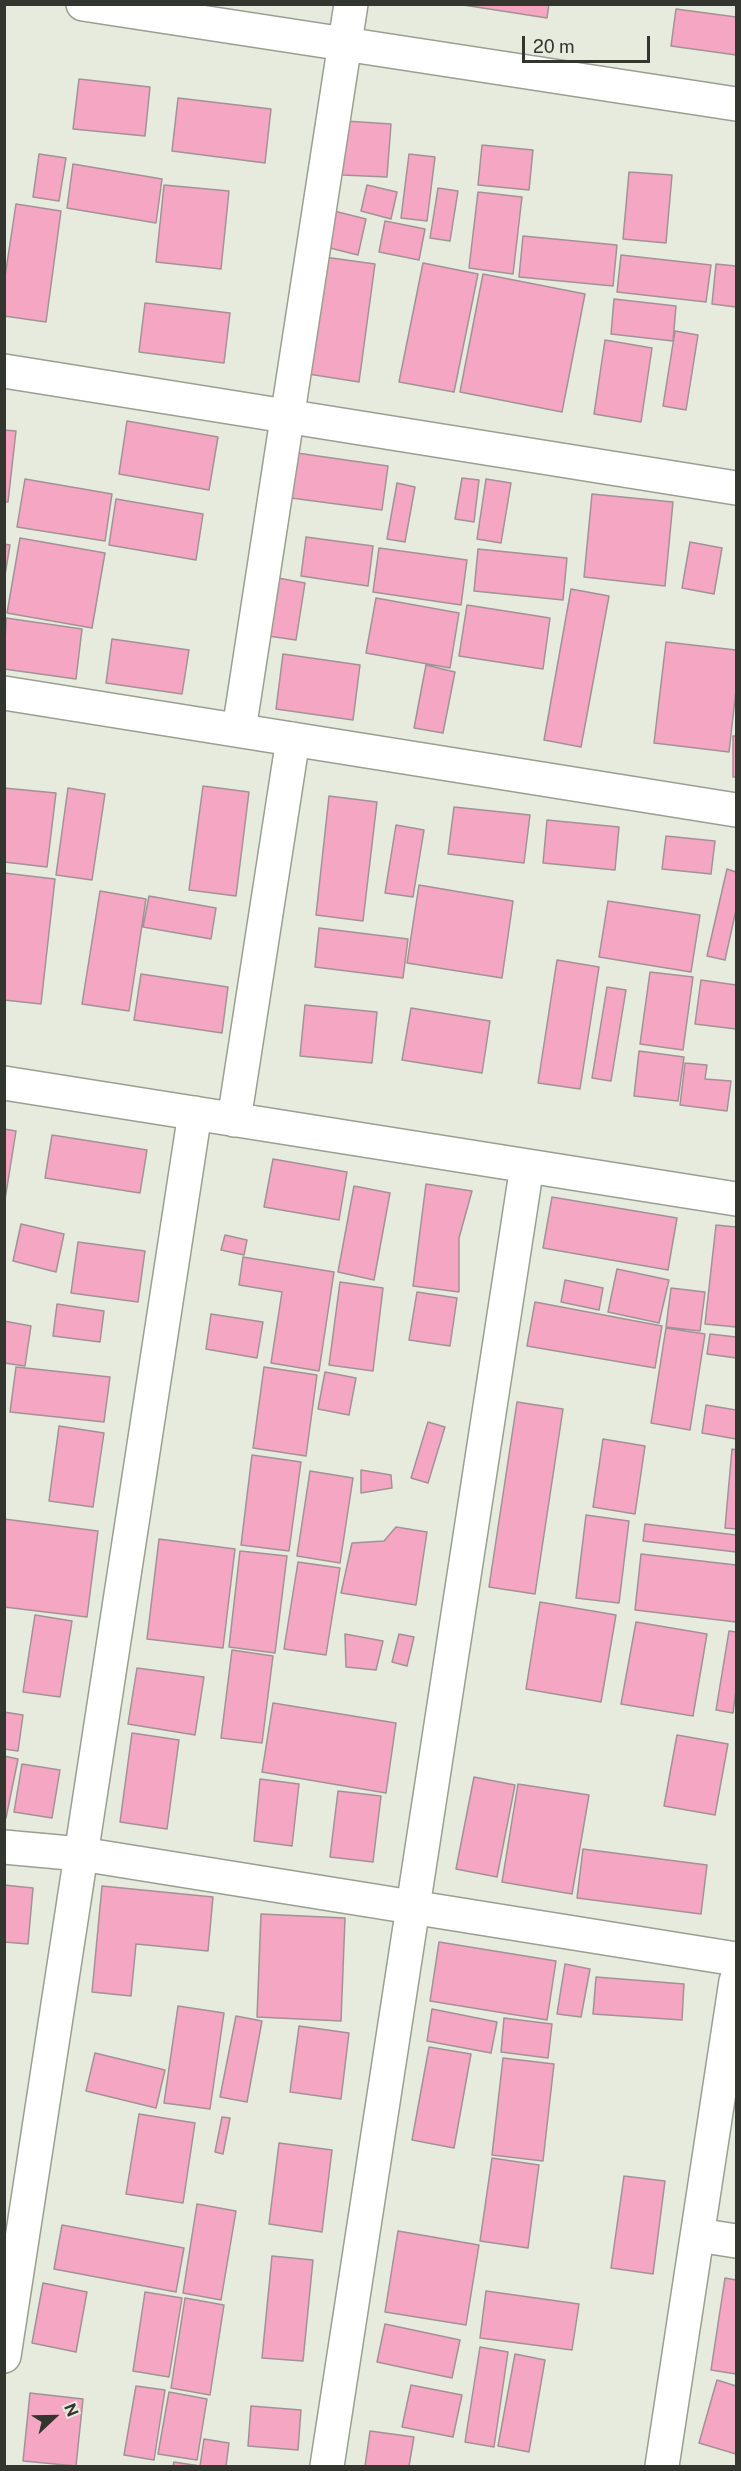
<!DOCTYPE html>
<style>
body{margin:0}
#map{position:relative;width:741px;height:2471px;overflow:hidden;background:#e7ebdd;font-family:"Public Sans",sans-serif}
canvas{display:block}
.frame{position:absolute;inset:0;border:6px solid #33352f;pointer-events:none}
.north{position:absolute;left:24px;top:2387px;width:60px;height:60px;-webkit-text-stroke:4px #e7ebdd;paint-order:stroke;rotate:68deg;font-size:16px;font-weight:700;line-height:24px;text-align:center;color:#33352f}
.north::after{content:'';display:block;margin:auto;width:21px;height:27px;background:#33352f;clip-path:polygon(50% 0,100% 100%,50% 72%,0 100%)}
.scale{position:absolute;left:522px;top:36px;width:128px;height:27px;box-sizing:border-box;border:3px solid #33352f;border-top:0;padding-left:8px;font-size:18px;line-height:21px;white-space:nowrap;color:#33352f;-webkit-text-stroke:4px #e7ebdd;paint-order:stroke}
</style>
<div id="map">
<canvas width="741" height="2471"></canvas>
<div class="frame"></div>
<div class="north">N</div>
<div class="scale">20 m</div>
</div>
<script>
const c = document.querySelector('canvas').getContext('2d');
c.lineJoin = 'round';
function paint(path, color) {
  c.fillStyle = color;
  c.fill(path, 'evenodd');
}
function shape(rows) {
  const path = new Path2D();
  for (const r of rows) {
    path.moveTo(r[0], r[1]);
    for (let i = 2; i < r.length; i += 2) path.lineTo(r[i], r[i + 1]);
  }
  return path;
}
function stroke(path, color, width, dash) {
  c.strokeStyle = color;
  c.lineWidth = width;
  c.lineCap = dash ? 'butt' : 'round';
  c.setLineDash(dash || []);
  c.stroke(path);
}
const building = shape([
 [457,4,549,4,547,18,457,4],
 [676,9,736,17,736,55,671,46,676,9],
 [79,79,150,87,145,136,73,129,79,79],
 [178,98,271,109,265,163,172,151,178,98],
 [346,121,391,124,387,177,342,175,346,121],
 [482,145,533,150,529,190,478,185,482,145],
 [39,154,66,158,59,201,33,197,39,154],
 [409,154,435,157,427,221,401,218,409,154],
 [73,164,162,179,156,223,67,208,73,164],
 [629,172,672,175,666,243,623,239,629,172],
 [164,185,229,191,221,269,156,262,164,185],
 [367,185,397,192,391,219,361,211,367,185],
 [438,188,458,191,450,241,430,238,438,188],
 [478,192,522,197,513,274,469,268,478,192],
 [16,204,61,211,46,322,4,316,4,283,16,204],
 [330,210,366,219,358,255,322,246,330,210],
 [385,221,425,229,419,260,379,252,385,221],
 [523,236,617,245,613,286,519,277,523,236],
 [621,255,711,265,706,302,617,292,621,255],
 [317,256,375,264,359,382,302,373,317,256],
 [423,263,478,274,454,392,399,382,423,263],
 [716,264,736,266,736,307,712,304,716,264],
 [483,274,585,294,562,412,460,392,483,274],
 [614,299,676,306,673,341,611,334,614,299],
 [145,303,230,313,224,363,139,352,145,303],
 [675,331,698,335,686,410,663,406,675,331],
 [605,340,652,348,641,422,594,414,605,340],
 [127,421,218,437,209,490,119,474,127,421],
 [4,430,16,431,8,502,4,502,4,430],
 [297,453,388,466,382,510,291,498,297,453],
 [462,478,479,480,474,522,455,519,462,478],
 [25,479,112,494,105,541,17,527,25,479],
 [486,479,511,483,501,543,477,539,486,479],
 [397,483,415,487,405,542,387,539,397,483],
 [592,494,673,502,665,586,584,577,592,494],
 [116,499,203,514,196,560,109,545,116,499],
 [306,537,373,546,368,586,301,576,306,537],
 [20,538,105,553,92,628,7,613,20,538],
 [690,542,722,548,714,594,682,588,690,542],
 [4,544,10,545,4,581,4,544],
 [379,548,467,560,461,605,373,592,379,548],
 [478,549,567,558,563,600,474,591,478,549],
 [278,578,305,583,296,640,268,636,278,578],
 [571,589,609,596,581,747,544,740,571,589],
 [376,598,459,613,450,668,366,653,376,598],
 [467,605,550,618,543,669,459,656,467,605],
 [6,618,82,629,76,679,4,669,6,618],
 [112,639,189,650,182,694,106,683,112,639],
 [666,642,736,650,736,690,729,752,654,743,666,642],
 [283,654,360,665,353,720,276,709,283,654],
 [426,665,455,672,443,733,414,728,426,665],
 [733,736,736,736,736,777,733,777,733,736],
 [203,786,249,792,236,896,189,890,203,786],
 [4,788,56,793,47,867,4,862,4,788],
 [68,788,105,794,92,880,56,875,68,788],
 [329,796,377,802,363,921,316,915,329,796],
 [454,807,530,815,524,863,448,854,454,807],
 [547,820,619,827,615,870,543,863,547,820],
 [396,825,424,830,413,897,385,893,396,825],
 [666,836,715,841,711,874,662,869,666,836],
 [727,869,736,872,736,910,725,960,707,956,727,869],
 [4,873,55,879,41,1004,4,1000,4,873],
 [419,885,513,901,502,978,407,963,419,885],
 [100,891,146,899,129,1011,82,1004,100,891],
 [149,896,216,908,211,939,143,927,149,896],
 [608,901,700,915,691,972,599,957,608,901],
 [319,928,408,939,403,978,315,967,319,928],
 [557,960,599,967,580,1089,538,1083,557,960],
 [650,972,693,977,683,1050,640,1044,650,972],
 [141,974,228,987,222,1033,134,1020,141,974],
 [701,980,736,985,736,1029,695,1024,701,980],
 [607,987,626,990,611,1081,592,1078,607,987],
 [305,1005,377,1012,372,1063,300,1056,305,1005],
 [411,1008,490,1021,482,1073,402,1060,411,1008],
 [639,1051,684,1057,678,1101,634,1096,639,1051],
 [685,1063,707,1065,705,1079,731,1081,727,1111,680,1105,685,1063],
 [4,1129,16,1131,4,1206,4,1129],
 [52,1135,147,1150,140,1193,45,1178,52,1135],
 [273,1159,347,1172,339,1220,264,1207,273,1159],
 [426,1184,472,1191,459,1238,459,1292,413,1286,426,1184],
 [354,1186,390,1193,374,1280,338,1272,354,1186],
 [552,1197,677,1218,668,1270,543,1248,552,1197],
 [21,1224,64,1234,56,1272,13,1261,21,1224],
 [716,1225,736,1227,736,1327,705,1324,716,1225],
 [225,1235,247,1240,244,1255,221,1250,225,1235],
 [78,1242,145,1251,138,1302,71,1293,78,1242],
 [243,1257,334,1272,319,1371,271,1363,282,1292,239,1285,243,1257],
 [617,1269,669,1280,659,1323,608,1312,617,1269],
 [565,1280,603,1288,599,1310,561,1302,565,1280],
 [340,1282,383,1288,373,1371,329,1365,340,1282],
 [671,1288,705,1292,700,1331,666,1327,671,1288],
 [417,1292,457,1298,450,1346,409,1340,417,1292],
 [535,1302,662,1326,655,1368,527,1346,535,1302],
 [57,1304,104,1311,100,1342,53,1336,57,1304],
 [211,1314,263,1322,257,1358,206,1349,211,1314],
 [4,1321,31,1326,25,1366,4,1363,4,1321],
 [666,1328,705,1334,690,1430,651,1423,666,1328],
 [710,1334,736,1337,736,1358,707,1354,710,1334],
 [16,1367,110,1377,104,1422,10,1412,16,1367],
 [264,1367,317,1375,306,1456,253,1448,264,1367],
 [325,1372,356,1378,349,1415,318,1409,325,1372],
 [517,1402,563,1409,535,1594,489,1587,517,1402],
 [706,1405,736,1410,736,1439,702,1433,706,1405],
 [428,1422,445,1427,428,1483,411,1478,428,1422],
 [59,1426,104,1433,93,1507,49,1501,59,1426],
 [603,1439,645,1446,635,1514,593,1507,603,1439],
 [732,1449,736,1450,736,1529,725,1528,732,1449],
 [252,1455,301,1462,289,1551,241,1545,252,1455],
 [361,1470,391,1475,392,1488,361,1493,361,1470],
 [310,1471,353,1478,340,1563,297,1556,310,1471],
 [586,1515,629,1521,619,1603,576,1598,586,1515],
 [4,1519,98,1531,87,1617,4,1607,4,1519],
 [645,1524,736,1535,736,1552,643,1541,645,1524],
 [396,1527,427,1532,416,1605,341,1593,352,1543,384,1541,396,1527],
 [159,1539,235,1549,223,1648,147,1639,159,1539],
 [240,1551,287,1556,275,1653,229,1647,240,1551],
 [641,1554,736,1565,736,1622,635,1610,641,1554],
 [298,1562,340,1568,326,1655,284,1649,298,1562],
 [540,1602,616,1615,601,1702,526,1689,540,1602],
 [35,1615,72,1621,60,1697,23,1692,35,1615],
 [636,1622,707,1634,693,1716,621,1704,636,1622],
 [729,1631,736,1632,736,1690,733,1713,716,1710,729,1631],
 [345,1634,383,1641,376,1670,346,1667,345,1634],
 [399,1634,414,1637,407,1666,392,1662,399,1634],
 [232,1650,273,1656,262,1743,221,1738,232,1650],
 [137,1668,204,1677,195,1735,128,1724,137,1668],
 [273,1703,396,1723,386,1793,262,1772,273,1703],
 [4,1712,23,1715,18,1751,4,1749,4,1712],
 [132,1733,179,1740,167,1829,120,1822,132,1733],
 [677,1735,728,1744,715,1815,664,1806,677,1735],
 [4,1756,18,1759,6,1818,4,1817,4,1756],
 [22,1764,60,1770,52,1818,14,1812,22,1764],
 [474,1777,515,1785,497,1877,456,1869,474,1777],
 [260,1779,299,1784,292,1846,254,1841,260,1779],
 [518,1784,589,1795,572,1894,502,1882,518,1784],
 [338,1791,381,1796,373,1862,330,1857,338,1791],
 [583,1849,707,1865,701,1914,577,1898,583,1849],
 [4,1885,33,1888,28,1944,4,1942,4,1885],
 [102,1886,213,1897,208,1951,136,1944,131,1996,92,1992,102,1886],
 [261,1914,345,1918,341,2021,257,2017,261,1914],
 [439,1942,556,1961,547,2020,430,2001,439,1942],
 [565,1964,590,1969,581,2017,557,2014,565,1964],
 [596,1977,684,1984,682,2020,593,2014,596,1977],
 [178,2006,224,2013,210,2109,164,2103,178,2006],
 [432,2009,497,2022,491,2053,427,2041,432,2009],
 [236,2016,262,2021,247,2102,220,2097,236,2016],
 [504,2018,552,2024,548,2058,501,2052,504,2018],
 [299,2026,349,2033,341,2099,290,2092,299,2026],
 [429,2047,471,2054,454,2148,412,2140,429,2047],
 [95,2053,165,2070,156,2108,86,2091,95,2053],
 [503,2058,554,2064,543,2161,492,2155,503,2058],
 [139,2114,195,2123,183,2203,126,2194,139,2114],
 [222,2117,230,2118,223,2154,215,2152,222,2117],
 [279,2143,332,2150,322,2232,269,2224,279,2143],
 [492,2158,539,2165,528,2248,480,2241,492,2158],
 [624,2176,665,2181,653,2274,611,2268,624,2176],
 [197,2204,236,2211,221,2300,183,2293,197,2204],
 [62,2225,184,2248,176,2292,54,2269,62,2225],
 [398,2231,479,2245,466,2325,385,2312,398,2231],
 [272,2256,313,2260,303,2361,262,2358,272,2256],
 [725,2278,736,2280,736,2374,711,2370,725,2278],
 [43,2283,87,2292,76,2352,32,2343,43,2283],
 [486,2291,579,2304,572,2350,480,2338,486,2291],
 [145,2292,182,2298,169,2377,133,2371,145,2292],
 [185,2298,224,2305,210,2395,171,2388,185,2298],
 [385,2324,460,2340,452,2378,377,2362,385,2324],
 [480,2347,508,2352,494,2447,465,2442,480,2347],
 [515,2354,545,2360,529,2452,498,2446,515,2354],
 [717,2380,736,2386,736,2454,699,2443,717,2380],
 [411,2385,462,2395,453,2437,402,2427,411,2385],
 [136,2386,165,2390,154,2460,124,2455,136,2386],
 [169,2392,207,2399,197,2460,158,2454,169,2392],
 [30,2393,83,2399,76,2466,23,2461,30,2393],
 [251,2406,301,2410,298,2450,248,2446,251,2406],
 [370,2431,414,2437,409,2466,365,2466,370,2431],
 [204,2439,229,2443,226,2466,200,2466,204,2439],
 [174,2462,200,2466,173,2466,174,2462]
]);
const street = shape([
 [83,4,736,104],
 [4,371,736,488],
 [4,693,736,810],
 [239,730,351,4],
 [4,1083,736,1199],
 [234,1120,293,739],
 [4,1847,81,1854,736,1959],
 [698,2235,736,2241],
 [4,2356,195,1113],
 [327,2466,527,1166],
 [662,2466,736,1981]
]);
paint(building, '#f5a6c2');
stroke(building, '#a29297', 1.5);
stroke(street, '#9b9f92', 36);
stroke(street, '#fff', 33);
</script>
